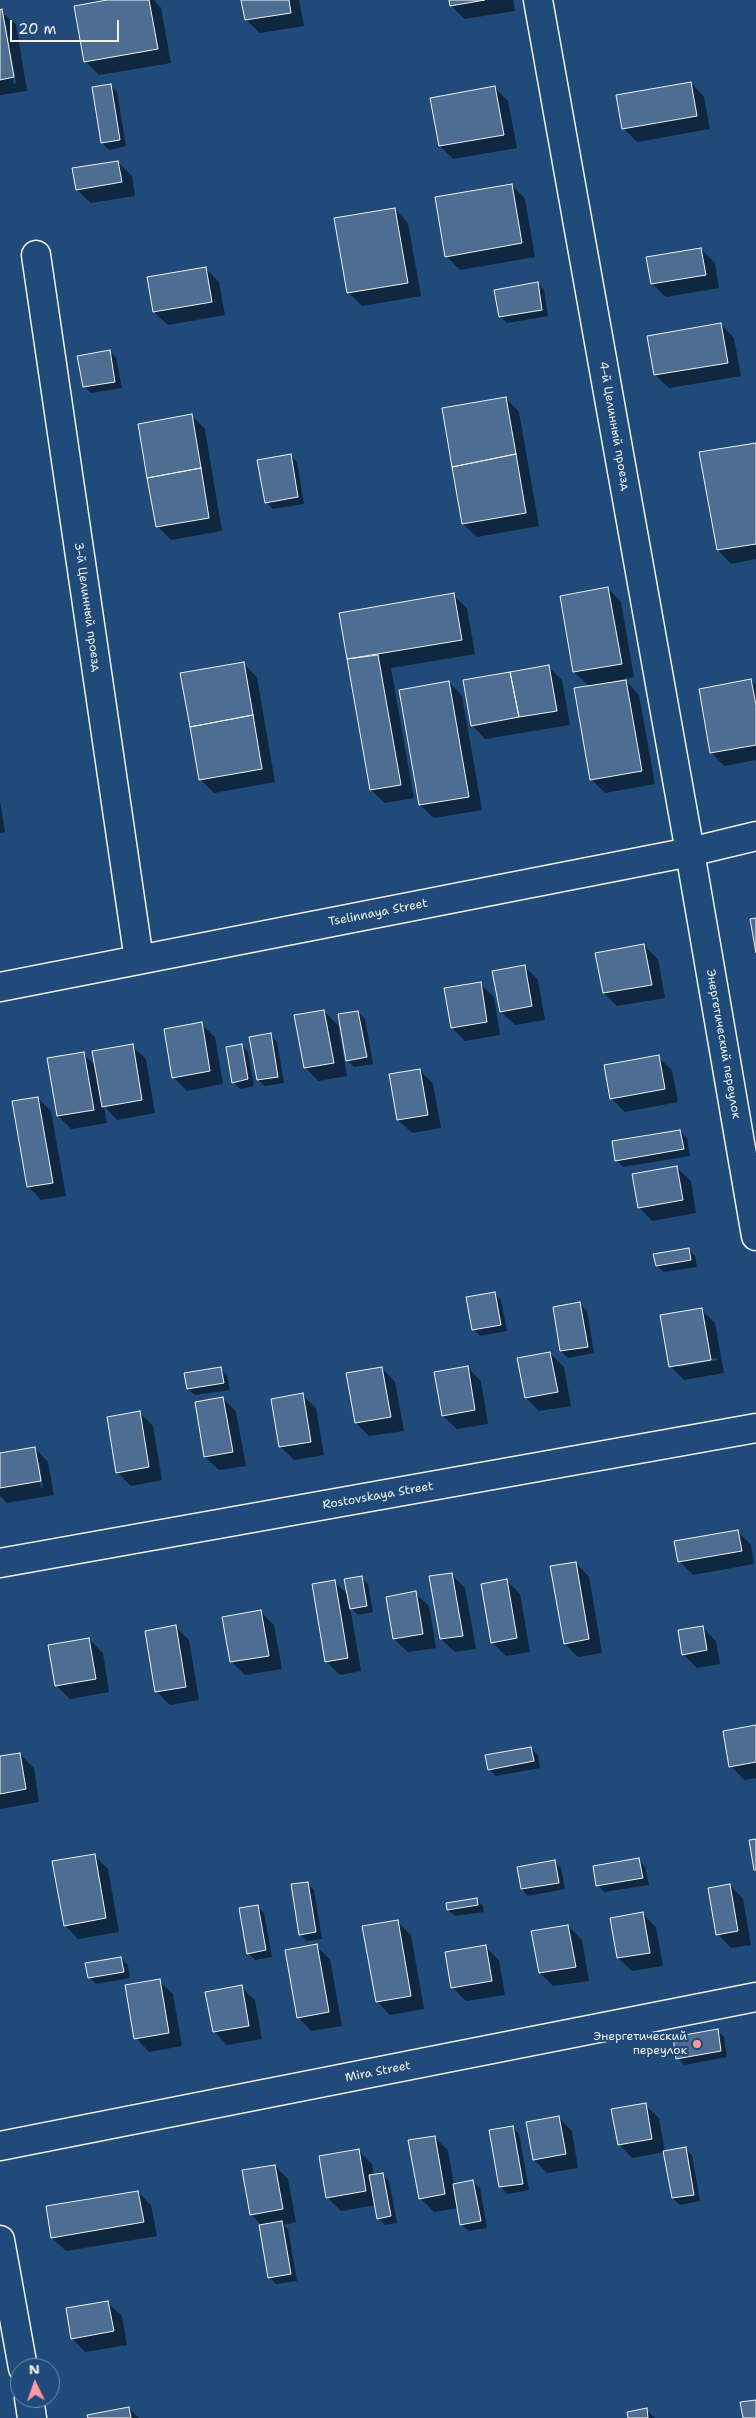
<!DOCTYPE html>
<meta charset="utf-8">
<style>
body{margin:0}
#map{position:relative;width:756px;height:2418px;overflow:hidden;background:#1f4a7a;font-family:"Shantell Sans",sans-serif}
canvas{display:block}
.north{position:absolute;left:10px;top:2358px;width:50px;height:50px;box-sizing:border-box;background:#1f4a7a;border:1px solid #748da6;border-radius:50%;rotate:357deg;font-size:14px;font-weight:700;line-height:20px;text-align:center;color:#f4f1e8}
.north::after{content:'';display:block;margin:auto;width:18px;height:22px;background:#ff9aa2;clip-path:polygon(50% 0,100% 100%,50% 72%,0 100%)}
.scale{position:absolute;left:10px;top:20px;width:109px;height:22px;box-sizing:border-box;border:2px solid #f4f1e8;border-top:0;padding-left:6px;font-size:15px;line-height:18px;white-space:nowrap;color:#f4f1e8;-webkit-text-stroke:4px #1f4a7a;paint-order:stroke}
</style>
<div id="map">
<canvas width="756" height="2418"></canvas>
<div class="north">N</div>
<div class="scale">20 m</div>
</div>
<script>
const c = document.querySelector('canvas').getContext('2d');
c.lineJoin = 'round';
function paint(path, color) {
  c.fillStyle = color;
  c.fill(path, 'evenodd');
}
function shape(rows) {
  const path = new Path2D();
  for (const r of rows) {
    path.moveTo(r[0], r[1]);
    for (let i = 2; i < r.length; i += 2) path.lineTo(r[i], r[i + 1]);
  }
  return path;
}
function stroke(path, color, width, dash) {
  c.strokeStyle = color;
  c.lineWidth = width;
  c.lineCap = dash ? 'butt' : 'round';
  c.setLineDash(dash || []);
  c.stroke(path);
}
function write(font, color, halo, rows, align = 'center') {
  c.font = font + ' "Shantell Sans",sans-serif';
  c.lineWidth = 4.5;
  c.setLineDash([]);
  c.textBaseline = 'middle';
  c.strokeStyle = halo;
  c.fillStyle = color;
  for (const [text, x, y, turn = 0] of rows) {
    c.save();
    c.translate(x, y);
    c.rotate((+turn || 0) * Math.PI / 180);
    c.textAlign = isNaN(turn) ? turn : align;
    if (halo) c.strokeText(text, 0, 0);
    c.fillText(text, 0, 0);
    c.restore();
  }
}
const shadow = shape([
 [114,0,154,0,161,8,171,63,99,75,85,61],
 [243,0,299,0,304,26,260,33,246,20],
 [450,0,513,0,515,11,464,19,451,5],
 [0,11,16,24,27,91,0,95],
 [4,25,6,25,16,83,14,84],
 [691,83,704,97,710,129,637,142,623,128],
 [110,85,117,92,126,146,109,150,102,143],
 [495,88,508,101,517,148,453,159,440,146],
 [118,162,132,176,135,196,91,203,77,190],
 [512,185,525,199,535,257,460,270,446,256],
 [395,209,408,223,421,296,362,306,348,292],
 [701,249,715,263,719,288,666,297,652,284,648,258],
 [205,268,219,282,225,315,168,325,154,312],
 [537,283,544,290,548,316,507,323,500,316],
 [721,324,734,338,741,376,669,388,655,375],
 [110,351,116,358,122,388,91,393,84,386],
 [506,398,519,412,539,526,477,537,463,524,443,409],
 [191,415,205,429,222,531,171,540,157,526],
 [756,444,756,559,731,564,718,550,701,453],
 [290,455,297,462,304,504,273,509,266,502],
 [608,588,621,602,634,677,614,681,614,683,626,681,639,695,655,784,605,793,591,779,590,687,574,672],
 [453,595,467,608,475,654,391,668,414,798,385,803,371,790,341,614],
 [243,663,257,677,275,782,214,793,200,779],
 [549,667,562,680,570,725,485,739,472,725],
 [751,681,756,685,756,760,724,766,711,752],
 [449,682,462,696,482,810,434,818,420,805],
 [0,801,5,832,0,833],
 [644,945,658,959,665,998,617,1006,604,993,597,954],
 [525,967,538,980,545,1020,515,1025,501,1012],
 [480,984,494,997,500,1035,465,1041,452,1028],
 [324,1011,338,1025,347,1076,318,1081,305,1067],
 [358,1012,365,1019,373,1064,354,1067,347,1060],
 [201,1024,215,1037,223,1084,187,1091,173,1077],
 [270,1035,277,1042,284,1083,265,1086,258,1080],
 [242,1045,248,1052,254,1086,240,1089,233,1082],
 [132,1046,146,1059,155,1113,117,1120,104,1106,107,1123,71,1129,58,1116,83,1054,97,1067],
 [658,1057,672,1070,678,1102,625,1112,611,1098],
 [420,1070,433,1084,441,1128,412,1133,398,1120],
 [38,1098,51,1111,66,1196,41,1200,28,1186],
 [680,1131,687,1138,690,1156,623,1167,616,1160],
 [677,1168,691,1181,696,1213,652,1221,639,1207],
 [689,1249,695,1256,697,1267,664,1272,657,1266],
 [494,1294,501,1300,507,1331,480,1336,474,1329],
 [580,1304,587,1311,594,1353,568,1358,561,1351,554,1308],
 [702,1310,715,1323,724,1373,684,1380,670,1366],
 [717,1358,717,1360,679,1367,679,1364],
 [550,1353,564,1367,571,1406,539,1411,526,1398],
 [467,1367,481,1381,488,1424,457,1429,443,1416,435,1373],
 [220,1368,227,1375,230,1390,195,1395,188,1389],
 [382,1368,395,1382,404,1431,369,1436,356,1423,347,1374],
 [302,1395,316,1408,324,1455,294,1460,281,1447,272,1400],
 [223,1398,236,1412,246,1466,219,1470,205,1457,196,1403],
 [139,1412,153,1426,162,1480,131,1486,117,1472],
 [35,1448,48,1462,54,1495,7,1503,0,1496,0,1454],
 [36,1462,39,1462,43,1487,41,1488],
 [737,1531,751,1545,754,1564,693,1575,679,1561],
 [576,1563,589,1577,602,1653,578,1657,565,1644],
 [451,1574,465,1588,476,1649,455,1652,441,1639],
 [361,1577,368,1584,373,1612,358,1615,350,1607,361,1671,340,1675,326,1661,334,1581,349,1596],
 [507,1581,520,1594,530,1652,506,1656,492,1642],
 [415,1593,429,1606,436,1648,408,1652,394,1639],
 [261,1612,274,1625,282,1669,245,1675,231,1661],
 [175,1626,189,1640,199,1700,170,1705,156,1691],
 [702,1627,716,1641,720,1664,697,1668,683,1654],
 [89,1639,103,1653,109,1692,70,1699,56,1685],
 [756,1726,756,1778,744,1780,731,1766],
 [531,1748,538,1755,540,1768,496,1776,489,1769],
 [20,1754,34,1768,39,1802,0,1809,0,1758],
 [94,1855,108,1869,119,1932,78,1939,65,1925],
 [639,1860,645,1867,649,1885,604,1892,598,1885],
 [554,1862,561,1868,565,1889,528,1896,522,1889],
 [307,1883,314,1890,322,1939,307,1941,301,1934],
 [730,1885,743,1899,751,1945,731,1948,718,1934],
 [476,1899,483,1906,484,1912,455,1916,448,1910],
 [257,1906,264,1913,272,1957,255,1960,248,1953],
 [643,1914,656,1927,663,1966,632,1971,618,1958,611,1919],
 [397,1921,411,1935,424,2009,390,2015,377,2001],
 [568,1926,582,1940,589,1981,553,1986,540,1973],
 [316,1946,330,1959,342,2026,311,2031,298,2017],
 [485,1946,499,1960,505,1995,466,2001,453,1988,447,1953],
 [121,1958,128,1965,130,1978,96,1984,89,1977],
 [159,1981,173,1994,182,2046,149,2052,136,2038],
 [241,1987,255,2000,262,2039,227,2045,214,2031],
 [717,2030,724,2037,727,2057,684,2065,678,2058],
 [645,2105,659,2118,665,2152,685,2149,692,2155,700,2201,680,2205,673,2198,665,2152,632,2158,619,2144],
 [558,2117,572,2131,578,2168,547,2173,534,2160],
 [512,2127,519,2134,529,2190,507,2194,501,2187],
 [434,2137,448,2150,454,2185,473,2182,480,2188,487,2228,468,2231,461,2224,459,2208,434,2212,420,2198],
 [359,2151,372,2164,374,2176,382,2174,389,2181,397,2223,385,2225,378,2218,376,2205,341,2211,328,2198],
 [275,2166,288,2179,296,2222,284,2225,288,2229,297,2281,276,2284,269,2277,262,2226,251,2214],
 [138,2192,151,2205,157,2236,66,2251,52,2238],
 [108,2303,122,2316,127,2345,85,2352,72,2338],
 [129,2408,139,2418,89,2418],
 [646,2410,655,2418,629,2418]
]);
const building = shape([
 [107,0,149,0,158,49,84,62,74,6,107,0],
 [241,0,289,0,291,13,245,20,241,0],
 [449,0,485,0,450,6,449,0],
 [2,9,14,77,0,80,0,10,2,9],
 [691,82,697,116,622,129,616,95,691,82],
 [111,84,120,140,101,143,92,87,111,84],
 [495,86,504,135,439,146,430,98,495,86],
 [118,161,122,182,76,190,72,168,118,161],
 [512,184,522,243,445,257,435,197,512,184],
 [395,208,408,283,347,293,334,218,395,208],
 [701,248,706,275,651,284,646,257,701,248],
 [206,267,212,302,153,312,147,277,206,267],
 [538,282,542,310,499,317,494,290,538,282],
 [721,323,728,363,654,375,647,336,721,323],
 [110,350,115,382,83,387,77,356,110,350],
 [506,397,516,454,452,467,442,408,506,397],
 [192,414,201,468,147,478,138,424,192,414],
 [756,443,756,544,717,550,699,452,756,443],
 [291,454,298,497,265,503,257,460,291,454],
 [516,454,526,513,462,524,452,467,516,454],
 [201,468,209,518,156,527,147,478,201,468],
 [608,587,622,664,573,672,560,596,608,587],
 [454,593,462,640,347,659,339,613,454,593],
 [378,655,401,785,370,790,347,659,378,655],
 [244,662,253,715,190,727,180,673,244,662],
 [549,665,557,711,519,717,510,672,549,665],
 [510,672,519,717,471,726,463,680,510,672],
 [751,679,756,705,756,745,710,753,699,689,751,679],
 [626,680,642,771,590,780,574,688,626,680],
 [449,681,469,797,419,805,399,690,449,681],
 [253,715,262,769,199,780,190,727,253,715],
 [756,918,756,953,750,919,756,918],
 [644,944,652,985,603,993,595,953,644,944],
 [525,965,532,1006,500,1012,492,971,525,965],
 [481,982,487,1022,451,1028,444,988,481,982],
 [324,1010,334,1063,304,1068,294,1015,324,1010],
 [358,1011,367,1057,346,1061,338,1014,358,1011],
 [202,1022,210,1071,172,1078,164,1029,202,1022],
 [271,1033,278,1077,257,1080,249,1037,271,1033],
 [133,1044,142,1100,102,1107,92,1051,133,1044],
 [242,1044,248,1079,232,1083,226,1047,242,1044],
 [84,1052,94,1110,57,1116,47,1058,84,1052],
 [659,1055,665,1089,610,1099,604,1065,659,1055],
 [420,1069,428,1115,397,1120,389,1074,420,1069],
 [38,1097,53,1183,27,1187,12,1101,38,1097],
 [680,1130,684,1149,615,1161,612,1141,680,1130],
 [677,1166,683,1200,638,1208,632,1174,677,1166],
 [689,1248,691,1260,656,1266,653,1254,689,1248],
 [495,1292,501,1325,472,1330,466,1297,495,1292],
 [580,1302,588,1347,560,1351,553,1307,580,1302],
 [702,1308,711,1360,669,1367,660,1315,702,1308],
 [550,1352,558,1392,525,1398,517,1358,550,1352],
 [468,1366,475,1410,442,1416,434,1372,468,1366],
 [221,1367,224,1383,187,1389,184,1373,221,1367],
 [382,1367,391,1417,355,1423,346,1373,382,1367],
 [303,1393,311,1442,279,1447,271,1399,303,1393],
 [223,1397,233,1452,204,1457,195,1402,223,1397],
 [140,1411,149,1467,116,1473,107,1417,140,1411],
 [35,1447,41,1481,0,1488,0,1453,35,1447],
 [738,1530,742,1551,678,1562,674,1541,738,1530],
 [576,1562,589,1639,564,1644,550,1566,576,1562],
 [452,1573,463,1636,440,1639,429,1576,452,1573],
 [362,1576,367,1606,350,1609,344,1579,362,1576],
 [507,1579,517,1638,491,1643,481,1584,507,1579],
 [335,1580,348,1658,325,1662,312,1584,335,1580],
 [416,1591,423,1634,393,1639,386,1597,416,1591],
 [261,1610,269,1656,230,1662,222,1617,261,1610],
 [176,1625,186,1687,155,1692,145,1631,176,1625],
 [703,1626,707,1650,682,1655,678,1630,703,1626],
 [89,1638,96,1679,55,1686,48,1645,89,1638],
 [756,1725,756,1762,729,1767,723,1731,756,1725],
 [531,1747,534,1761,488,1770,485,1755,531,1747],
 [20,1753,26,1789,0,1794,0,1756,20,1753],
 [756,1839,756,1870,754,1870,749,1840,756,1839],
 [95,1854,106,1918,64,1926,52,1861,95,1854],
 [639,1858,643,1878,596,1886,593,1866,639,1858],
 [555,1860,559,1883,521,1889,517,1867,555,1860],
 [308,1882,316,1932,299,1935,291,1884,308,1882],
 [730,1884,738,1931,716,1935,708,1888,730,1884],
 [477,1898,478,1905,447,1910,446,1903,477,1898],
 [258,1905,266,1950,247,1954,239,1908,258,1905],
 [643,1912,650,1953,617,1958,610,1918,643,1912],
 [398,1920,411,1996,376,2002,362,1926,398,1920],
 [568,1925,576,1967,539,1973,531,1931,568,1925],
 [317,1944,329,2012,297,2018,285,1950,317,1944],
 [486,1945,492,1981,451,1988,445,1952,486,1945],
 [121,1957,124,1972,88,1978,85,1963,121,1957],
 [160,1979,169,2033,134,2039,125,1985,160,1979],
 [242,1985,249,2026,213,2032,205,1992,242,1985],
 [718,2029,721,2051,676,2059,673,2037,718,2029],
 [646,2103,652,2139,618,2145,611,2109,646,2103],
 [559,2116,566,2154,533,2160,526,2122,559,2116],
 [513,2126,523,2184,499,2187,489,2130,513,2126],
 [435,2136,445,2194,419,2199,408,2140,435,2136],
 [686,2147,694,2195,672,2198,663,2151,686,2147],
 [359,2149,366,2191,326,2198,319,2156,359,2149],
 [275,2165,283,2209,250,2215,242,2170,275,2165],
 [383,2173,391,2216,377,2219,369,2175,383,2173],
 [473,2180,481,2221,460,2225,453,2184,473,2180],
 [138,2191,144,2222,51,2238,46,2206,138,2191],
 [282,2221,291,2274,268,2278,259,2225,282,2221],
 [108,2301,114,2331,71,2339,66,2308,108,2301],
 [756,2400,756,2418,743,2418,740,2402,756,2400],
 [129,2407,131,2418,88,2418,87,2415,129,2407],
 [647,2408,648,2418,628,2418,627,2412,647,2408]
]);
const minor = shape([
 [538,0,690,852,756,1236],
 [36,255,139,960],
 [0,987,690,852,756,836],
 [0,1563,756,1428],
 [0,2146,756,1997],
 [0,2240,23,2368],
 [29,2398,32,2418]
]);
const markers = [
 [697,2044,5,"#ff9aa2"]
];
const streetNames = [
 ["4-й Целинный проезд",614,426,80],
 ["3-й Целинный проезд",87,607,82],
 ["Tselinnaya Street",378,913,-11],
 ["Энергетический переулок",723,1044,80],
 ["Rostovskaya Street",378,1496,-10],
 ["Mira Street",378,2072,-11]
];
const poiNames = [
 ["Энергетический",687,2037],
 ["переулок",687,2051]
];
paint(shadow, '#0007');
paint(building, '#4d6e92');
stroke(building, '#f4f1e8', 1);
stroke(minor, '#f4f1e8', 31);
stroke(minor, '#1f4a7a', 28);
for (const [x, y, r, color] of markers) {
  const dot = new Path2D();
  dot.arc(x, y, r, 0, 2 * Math.PI);
  c.fillStyle = color;
  c.fill(dot);
  stroke(dot, '#1f4a7a', 2);
}
write('12px', '#f4f1e8', '#1f4a7a', streetNames);
write('12px', '#f4f1e8', '#1f4a7a', poiNames, 'right');
</script>
